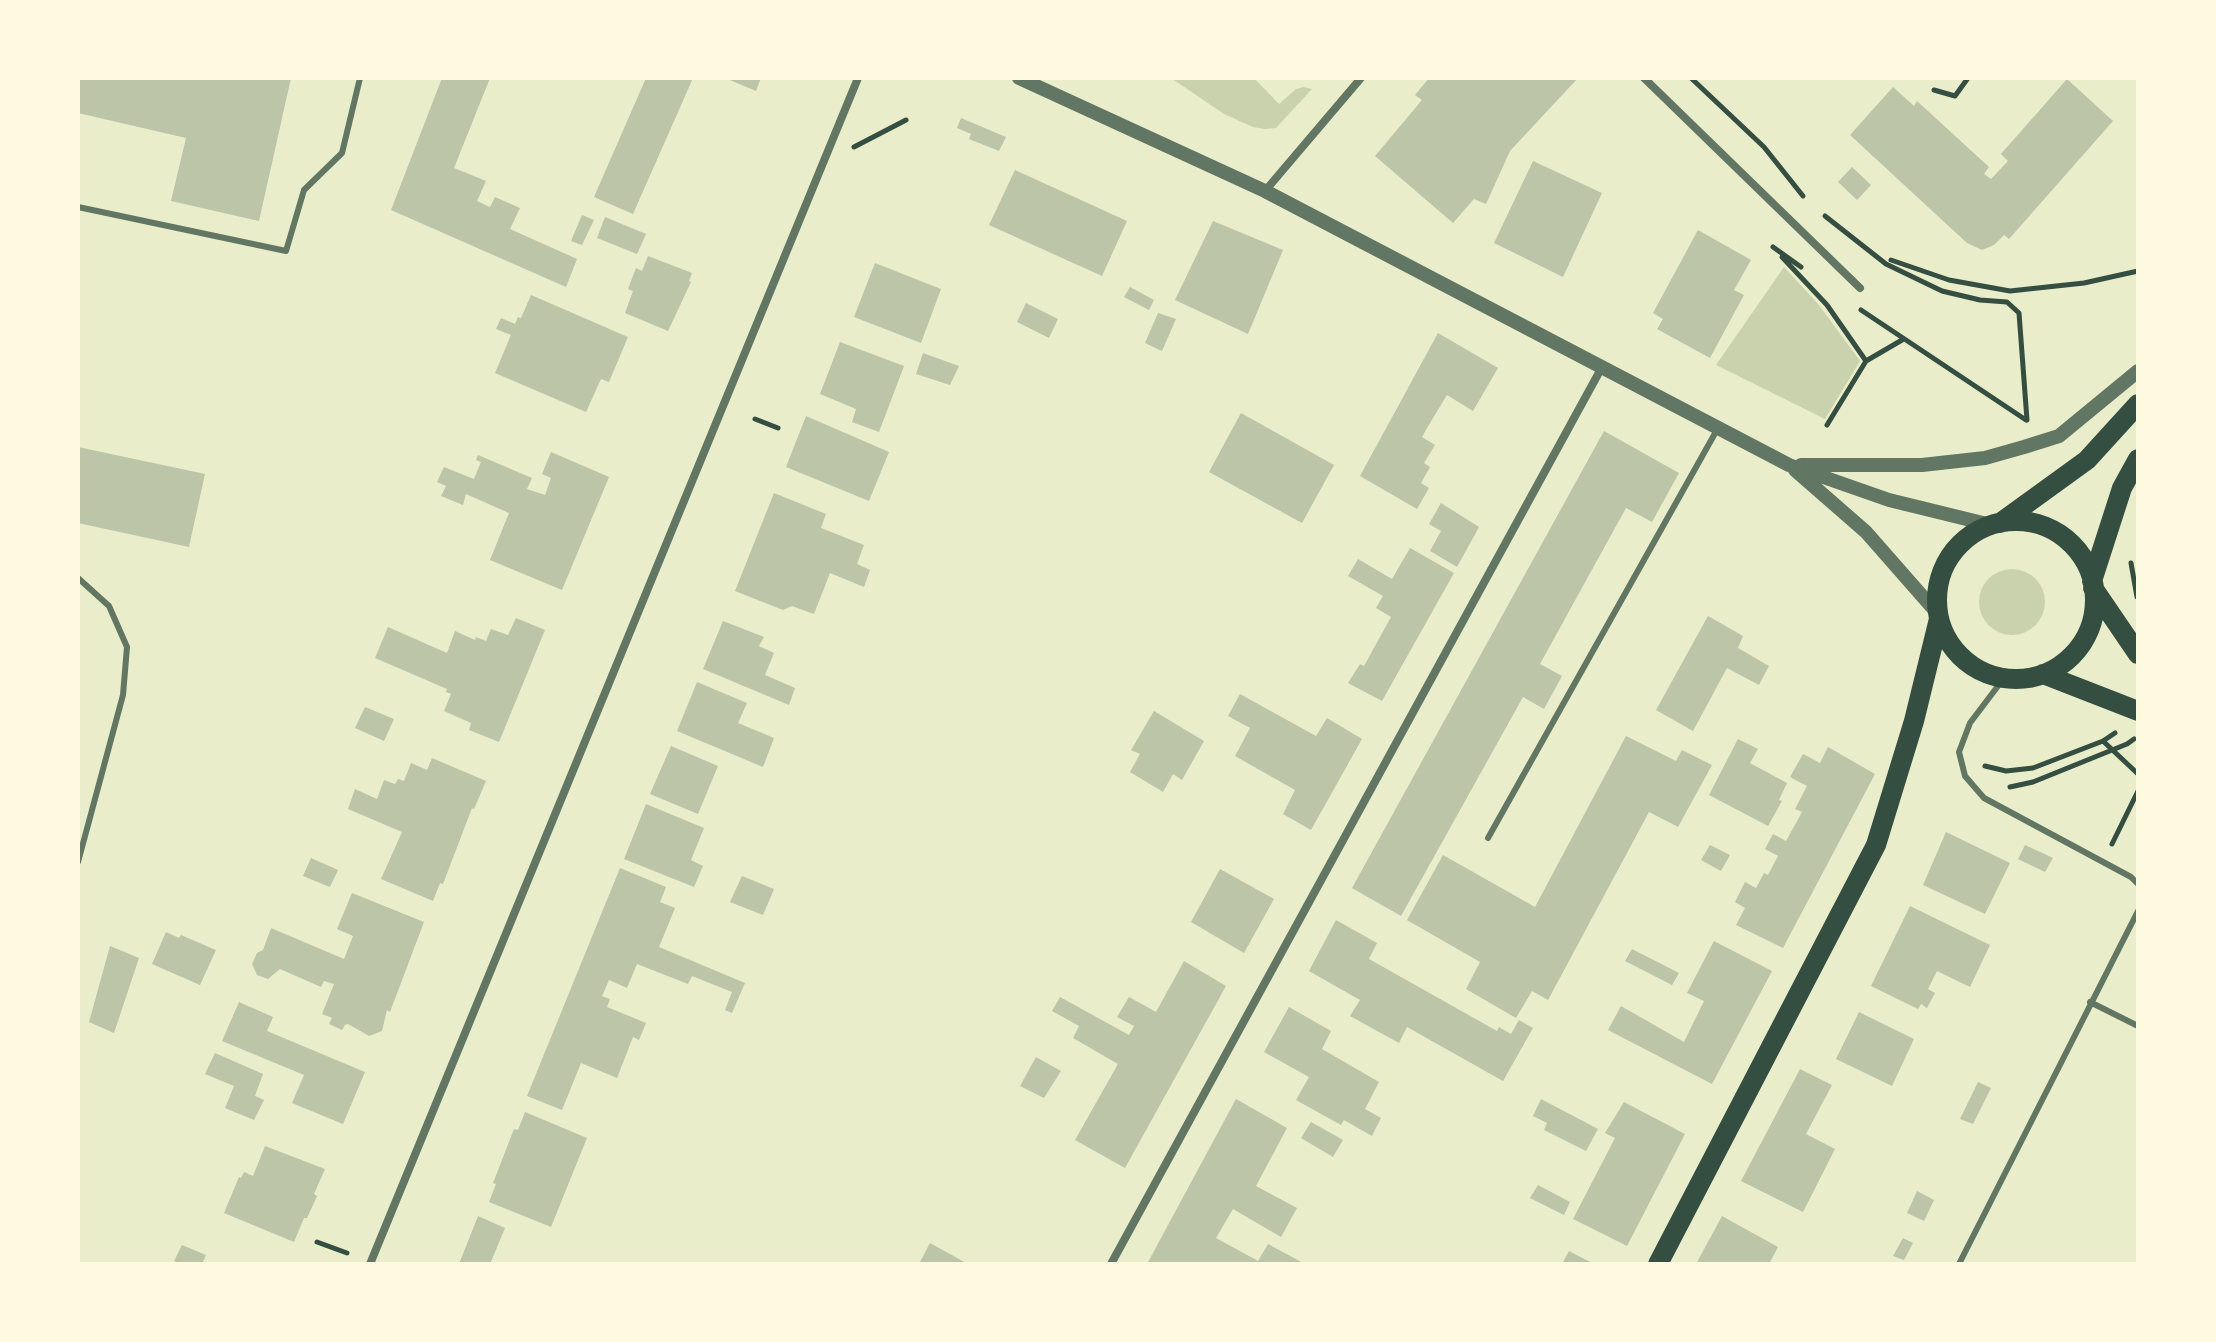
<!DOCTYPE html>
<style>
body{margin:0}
#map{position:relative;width:2216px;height:1342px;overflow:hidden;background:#e9edc9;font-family:Signika,sans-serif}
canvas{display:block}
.frame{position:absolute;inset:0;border:80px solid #fefae0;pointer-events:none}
</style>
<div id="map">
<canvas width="2216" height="1342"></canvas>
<div class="frame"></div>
</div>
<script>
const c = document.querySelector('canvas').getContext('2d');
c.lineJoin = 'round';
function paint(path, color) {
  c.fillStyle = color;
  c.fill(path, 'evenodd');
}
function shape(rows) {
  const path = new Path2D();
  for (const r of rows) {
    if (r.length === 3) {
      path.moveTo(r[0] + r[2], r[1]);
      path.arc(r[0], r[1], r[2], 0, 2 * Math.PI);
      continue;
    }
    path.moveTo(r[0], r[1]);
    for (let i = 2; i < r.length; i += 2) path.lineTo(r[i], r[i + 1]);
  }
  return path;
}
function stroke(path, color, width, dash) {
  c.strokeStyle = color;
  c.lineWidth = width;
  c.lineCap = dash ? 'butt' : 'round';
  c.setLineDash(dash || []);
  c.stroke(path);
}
const green = shape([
 [1171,78,1254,78,1279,104,1296,89,1303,87,1312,89,1276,128,1264,129,1253,127,1224,114],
 [1784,267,1819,305,1860,361,1825,419,1716,365],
 [2012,602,33]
]);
const building = shape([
 [78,78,291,78,259,221,171,201,186,138,78,113],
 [442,78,490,78,454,168,486,181,477,201,490,207,495,197,520,208,510,229,577,259,566,287,391,210],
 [646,78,693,78,633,214,594,197],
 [725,78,761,78,756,91],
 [1429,78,1578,78,1510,151,1486,204,1474,199,1453,223,1375,156,1422,100,1415,95],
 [2067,79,2113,121,2009,239,2004,235,1994,245,1982,250,1967,243,1850,135,1893,87,1914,106,1917,101,1989,167,1984,174,1991,179,2008,161,2001,154],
 [961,118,1006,137,999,151,969,139,971,134,957,128],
 [1533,161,1602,193,1563,277,1494,243],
 [1852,167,1871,185,1857,200,1838,182],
 [1015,170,1127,221,1102,276,989,225],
 [582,215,594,220,582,245,571,241],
 [605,217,646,234,637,254,597,238],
 [1213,221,1283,250,1248,334,1175,300],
 [1698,230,1751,260,1734,290,1744,295,1710,358,1657,329,1663,319,1653,313],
 [648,256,692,273,689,281,691,282,668,331,625,313,633,291,628,289,636,268,642,271],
 [875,263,941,289,921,343,854,317],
 [1130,287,1154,300,1149,310,1124,297],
 [531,295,628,337,609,382,601,379,586,412,495,373,511,335,496,329,501,318,515,324,518,317,521,318],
 [1026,303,1058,319,1049,338,1017,322],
 [1158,313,1176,319,1162,351,1145,343],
 [1438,333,1498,368,1473,411,1447,395,1427,428,1422,437,1435,445,1424,463,1430,467,1421,483,1429,488,1417,509,1360,476],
 [840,342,904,366,879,432,852,422,856,409,820,394],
 [923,353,959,366,950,385,916,374],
 [1241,413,1334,465,1302,523,1209,472],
 [806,416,889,452,869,501,786,467],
 [1604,431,1679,473,1652,522,1626,508,1540,664,1562,676,1544,709,1523,697,1401,916,1352,888],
 [78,447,205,474,189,547,78,523],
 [551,452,609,477,562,590,490,560,509,513,466,494,463,505,441,496,446,486,437,482,444,467,474,479,481,462,476,460,478,455,532,478,527,489,545,495,551,478,542,474],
 [774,493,826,514,821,528,864,545,857,564,870,570,864,587,830,573,814,614,792,606,783,610,735,591],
 [1441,503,1479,527,1457,567,1430,551,1441,531,1429,524],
 [1410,548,1454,573,1382,701,1348,683,1360,664,1364,666,1391,617,1376,608,1383,596,1348,576,1358,559,1392,579],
 [1708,616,1743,636,1738,648,1769,666,1759,685,1727,668,1693,731,1656,710],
 [516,618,545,630,499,742,469,730,471,723,444,711,451,694,446,692,447,689,375,658,388,627,447,653,455,631,475,640,476,637,486,641,491,629,508,635],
 [723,621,764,637,759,646,774,653,765,675,795,688,789,705,703,669],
 [697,682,747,703,738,723,774,738,763,767,677,731],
 [1240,694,1316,736,1327,718,1362,739,1311,830,1283,814,1295,790,1235,756,1250,728,1228,716],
 [365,707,394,719,384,741,355,728],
 [1154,711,1204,741,1182,780,1173,774,1163,792,1130,772,1140,754,1131,750],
 [1626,736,1676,761,1682,750,1712,765,1678,827,1649,812,1548,1000,1532,991,1516,1018,1466,989,1480,962,1407,920,1443,855,1535,907],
 [1738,739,1758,749,1750,763,1787,783,1779,800,1782,801,1768,826,1709,795],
 [671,746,718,766,698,814,650,794],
 [1828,747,1875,774,1783,948,1736,925,1745,908,1735,902,1745,882,1756,888,1764,873,1768,875,1778,856,1765,849,1773,834,1786,841,1802,812,1795,809,1807,786,1790,777,1803,754,1820,763],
 [432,758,486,781,474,809,472,808,443,884,440,883,433,901,381,879,402,832,348,809,355,789,377,799,384,780,395,784,398,779,404,781,411,763,427,770],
 [646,804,704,828,691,860,703,866,694,887,624,859],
 [1946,832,2010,863,1985,914,1923,885],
 [1710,845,1730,855,1721,871,1701,860],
 [2025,845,2053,858,2045,872,2018,859],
 [311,858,338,870,330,887,303,876],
 [620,868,666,887,660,902,675,908,659,947,745,983,732,1013,725,1010,732,992,692,976,688,984,637,964,627,988,609,980,602,996,610,999,607,1007,646,1023,639,1040,633,1037,617,1078,581,1063,562,1110,527,1096],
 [1220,869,1274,899,1244,953,1191,922],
 [742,876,774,889,763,915,730,902],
 [352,893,424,922,390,1012,387,1010,382,1031,369,1036,348,1024,345,1025,342,1030,329,1024,332,1018,322,1014,334,984,324,981,321,987,280,969,268,979,257,975,252,964,257,953,263,950,271,928,344,959,353,936,337,929],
 [1910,906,1990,945,1970,987,1937,971,1928,989,1935,993,1927,1008,1921,1004,1918,1009,1871,986],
 [1336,920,1377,943,1369,959,1497,1031,1499,1027,1511,1034,1519,1020,1533,1028,1503,1081,1407,1027,1399,1043,1350,1016,1360,1000,1309,971],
 [166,932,179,938,181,935,216,950,200,985,152,964],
 [1714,941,1772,971,1712,1084,1608,1030,1621,1006,1684,1042,1704,1001,1687,993],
 [110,946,139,958,114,1033,89,1022],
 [1632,949,1679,973,1672,985,1625,961],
 [1184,961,1226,986,1125,1168,1075,1140,1118,1064,1073,1038,1079,1026,1052,1011,1060,997,1129,1035,1134,1026,1117,1017,1129,997,1156,1012],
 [239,1002,273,1017,267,1031,365,1072,343,1124,292,1103,304,1075,222,1041],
 [1289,1007,1331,1031,1322,1049,1379,1082,1365,1109,1381,1118,1372,1136,1344,1120,1341,1125,1296,1100,1309,1077,1264,1052],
 [1859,1012,1914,1039,1892,1086,1836,1059],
 [215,1053,263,1074,255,1096,264,1100,254,1120,225,1108,234,1086,205,1074],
 [1036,1057,1061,1071,1044,1098,1020,1086],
 [1800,1069,1832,1085,1806,1134,1835,1149,1803,1212,1741,1181],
 [1978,1082,1991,1088,1973,1124,1960,1119],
 [1236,1099,1287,1128,1256,1186,1297,1208,1281,1237,1233,1209,1216,1238,1258,1261,1268,1244,1305,1264,1147,1264],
 [1541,1099,1598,1129,1586,1151,1544,1130,1547,1123,1533,1116],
 [1624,1102,1685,1134,1627,1246,1573,1219,1615,1138,1605,1133],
 [525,1112,587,1138,551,1227,489,1202,496,1184,493,1183,514,1129,518,1130],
 [1311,1122,1343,1140,1333,1157,1301,1138],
 [265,1146,325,1169,314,1194,317,1196,307,1218,304,1218,294,1242,224,1213,239,1177,241,1178,244,1172,253,1176],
 [1538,1185,1570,1202,1564,1215,1530,1198],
 [1917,1191,1934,1200,1924,1221,1907,1213],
 [478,1216,505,1228,490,1264,459,1264],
 [1722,1216,1778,1247,1769,1264,1696,1264],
 [1903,1238,1913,1243,1904,1260,1893,1256],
 [930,1243,968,1264,919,1264],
 [182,1245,206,1255,202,1264,181,1264,174,1261],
 [1569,1251,1594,1264,1562,1264]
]);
const path = shape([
 [1691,78,1764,147,1803,196],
 [1934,90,1955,96,1968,78],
 [854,147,906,120],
 [1825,216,1886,264,1942,291,1980,300,2007,302,2019,313,2027,420],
 [1773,247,1801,267],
 [1782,257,1827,305,1866,361,1827,425],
 [1891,260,1949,280,2010,291,2084,283,2138,271],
 [1861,310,2026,420],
 [1866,361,1902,340],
 [755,419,778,428],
 [2131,563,2137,597],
 [2103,741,2138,774],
 [1985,766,2006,771,2033,768,2103,741,2115,733],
 [2010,787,2033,782,2127,744,2134,739],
 [2112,844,2138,791],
 [317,1242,347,1253]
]);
const service = shape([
 [78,207,286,251,304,190,342,153,360,78],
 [78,578,109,606,127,647,123,695,78,862],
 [2004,678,1970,723,1959,752,1965,776,1984,798,2131,877,2138,884],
 [1488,838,1718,428],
 [2090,1002,2138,1026],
 [1959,1264,2138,911]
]);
const minor = shape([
 [1644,78,1860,288],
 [1265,191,1361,78],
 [370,1264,858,78],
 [1111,1264,1602,367]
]);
const tertiary = shape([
 [1019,78,1265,191,1789,465,1889,500,1991,525],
 [1801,465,1922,465,1985,458,2024,447,2059,436,2138,371],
 [1795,470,1866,532,1938,614]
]);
const primary = shape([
 [2016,600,79],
 [2000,523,2087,460,2138,404],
 [2092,581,2122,488,2138,459],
 [2093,588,2138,654],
 [2043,674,2138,711],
 [1658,1264,1876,845,1914,721,1939,619]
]);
paint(green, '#cad2ad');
paint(building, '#bcc5a7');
stroke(path, '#344e41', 5);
stroke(service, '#617663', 6);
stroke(minor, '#617663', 8);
stroke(tertiary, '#617663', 14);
stroke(primary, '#344e41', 20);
</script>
